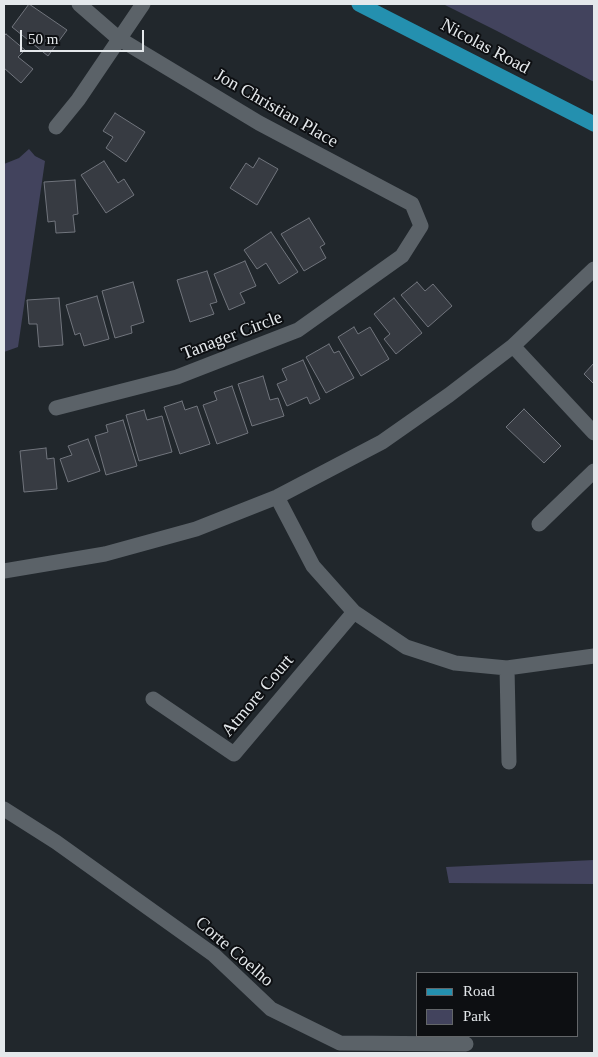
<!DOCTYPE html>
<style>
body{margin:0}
#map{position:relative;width:598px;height:1057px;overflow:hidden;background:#21272c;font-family:Georgia,serif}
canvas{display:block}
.frame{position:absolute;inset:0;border:5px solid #e4e8eb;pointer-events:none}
.legend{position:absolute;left:416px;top:972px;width:162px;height:65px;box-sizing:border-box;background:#0d0f12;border:1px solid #636669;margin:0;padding:6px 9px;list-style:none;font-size:15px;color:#e4e8eb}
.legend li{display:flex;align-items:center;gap:10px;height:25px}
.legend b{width:25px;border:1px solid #636669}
.scale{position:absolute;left:20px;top:30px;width:124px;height:22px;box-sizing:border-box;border:2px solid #e4e8eb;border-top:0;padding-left:6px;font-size:15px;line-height:18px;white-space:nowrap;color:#e4e8eb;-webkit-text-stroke:4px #0d0f12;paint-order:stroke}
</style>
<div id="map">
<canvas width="598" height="1057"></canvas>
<div class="frame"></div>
<ul class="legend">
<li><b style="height:6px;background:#2490af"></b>Road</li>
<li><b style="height:14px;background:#42435d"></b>Park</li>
</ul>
<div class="scale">50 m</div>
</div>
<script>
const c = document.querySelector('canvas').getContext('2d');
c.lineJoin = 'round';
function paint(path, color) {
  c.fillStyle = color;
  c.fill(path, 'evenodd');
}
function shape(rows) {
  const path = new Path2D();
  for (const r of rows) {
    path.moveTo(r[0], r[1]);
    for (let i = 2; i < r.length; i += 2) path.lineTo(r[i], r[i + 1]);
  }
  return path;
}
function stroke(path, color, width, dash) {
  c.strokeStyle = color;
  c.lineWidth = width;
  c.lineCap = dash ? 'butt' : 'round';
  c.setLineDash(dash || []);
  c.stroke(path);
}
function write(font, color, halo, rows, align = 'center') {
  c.font = font + ' Georgia,serif';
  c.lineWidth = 4;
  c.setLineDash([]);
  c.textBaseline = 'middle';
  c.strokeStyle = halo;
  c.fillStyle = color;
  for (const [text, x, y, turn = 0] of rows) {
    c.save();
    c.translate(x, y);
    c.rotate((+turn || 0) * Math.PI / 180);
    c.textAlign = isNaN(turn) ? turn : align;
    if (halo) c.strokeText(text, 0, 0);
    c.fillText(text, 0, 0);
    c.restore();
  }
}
const green = shape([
 [443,4,594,4,594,82,497,31],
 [29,149,35,156,45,161,18,347,4,352,4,164,19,158],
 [594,860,594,884,449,883,446,867]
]);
const building = shape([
 [29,4,67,30,48,56,12,27,29,4],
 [6,34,25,50,18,57,33,69,21,83,4,68,4,36,6,34],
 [115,113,145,132,126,162,106,148,113,137,103,131,115,113],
 [259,158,278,169,257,205,230,188,246,163,253,168,259,158],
 [104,161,118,183,124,179,134,195,106,213,81,175,104,161],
 [75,180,78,214,73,215,75,232,56,233,55,221,48,222,44,182,75,180],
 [309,218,325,244,320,247,326,258,304,271,281,234,309,218],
 [271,232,298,272,279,284,266,263,257,269,244,250,271,232],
 [245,261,256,286,240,293,245,303,229,310,214,274,245,261],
 [207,271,217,302,210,304,214,314,190,322,177,280,207,271],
 [133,282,144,322,131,326,132,333,115,338,102,291,133,282],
 [417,282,425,291,433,284,452,306,428,327,401,295,417,282],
 [97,296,109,339,84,346,80,333,75,335,66,305,97,296],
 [59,298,63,345,39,347,37,324,29,324,27,300,59,298],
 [394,298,422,333,396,354,384,339,390,334,374,314,394,298],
 [354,327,358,334,370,327,389,359,361,376,338,337,354,327],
 [329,344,334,353,339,351,354,378,326,393,306,357,329,344],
 [303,360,320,399,310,404,307,397,287,406,277,384,287,380,282,369,303,360],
 [594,363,594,384,584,374,594,363],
 [263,376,270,400,278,398,284,416,252,426,238,384,263,376],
 [232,386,248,433,217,444,203,405,217,400,214,392,232,386],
 [182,401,185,410,197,406,210,444,180,454,164,407,182,401],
 [524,409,561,446,544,463,506,427,524,409],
 [144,410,147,420,162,416,172,452,139,461,126,415,144,410],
 [123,420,137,466,106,475,95,436,108,432,106,425,123,420],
 [88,439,100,471,68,482,60,459,72,455,68,446,88,439],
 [46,448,47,459,54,458,57,489,24,492,20,451,46,448]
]);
const minor = shape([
 [56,127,78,100,143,4],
 [513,346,594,433],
 [56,408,177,377,298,330,402,256,421,226,412,204,259,123,118,38,79,4],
 [277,497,313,566,354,612,406,647,455,663,507,668,594,656],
 [539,524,594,471],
 [4,571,105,554,196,529,277,497,382,442,449,395,513,346,594,269],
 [507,668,509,762],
 [153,699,234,754,354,612],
 [4,809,56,842,214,955,271,1009,340,1043,466,1044]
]);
const major = shape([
 [359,4,594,124]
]);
const streetNames = [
 ["Nicolas Road",485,47,28],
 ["Jon Christian Place",276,109,30],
 ["Tanager Circle",232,336,-21],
 ["Atmore Court",258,696,-50],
 ["Corte Coelho",234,952,41]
];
paint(green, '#42435d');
paint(building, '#373b42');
stroke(building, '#71757d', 1);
stroke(minor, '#5b6268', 15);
stroke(major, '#2490af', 15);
write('18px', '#e4e8eb', '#0d0f12', streetNames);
</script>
